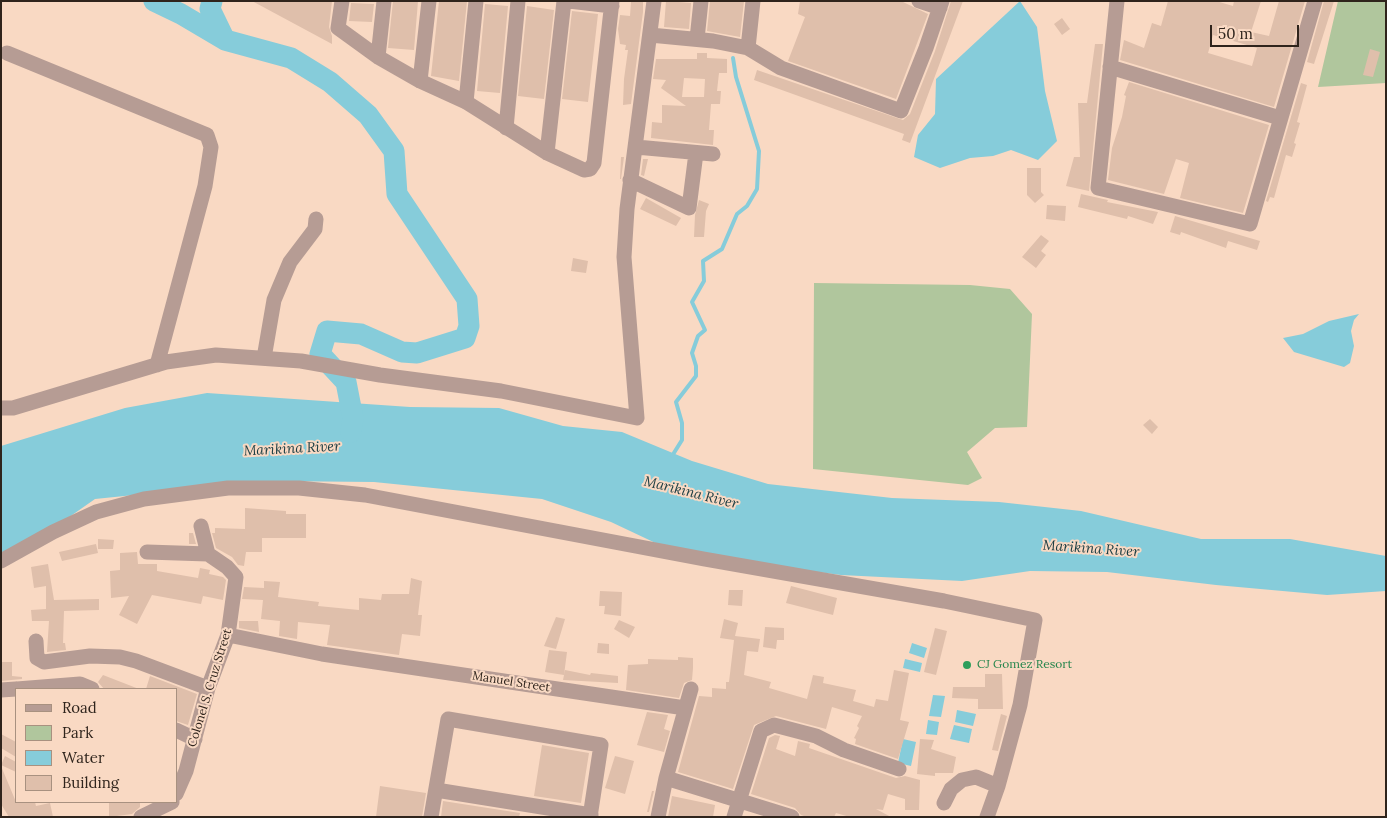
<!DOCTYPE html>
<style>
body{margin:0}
#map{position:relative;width:1387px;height:818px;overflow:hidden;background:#f9d9c3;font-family:Lora,serif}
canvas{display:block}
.frame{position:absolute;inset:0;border:2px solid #2f241c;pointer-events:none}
.legend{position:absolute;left:15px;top:688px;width:162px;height:115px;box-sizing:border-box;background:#f9d9c3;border:1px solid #a89180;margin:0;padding:6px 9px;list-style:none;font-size:15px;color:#2f241c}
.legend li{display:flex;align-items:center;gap:10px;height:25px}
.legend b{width:25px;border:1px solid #a89180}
.scale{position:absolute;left:1210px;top:25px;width:89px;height:22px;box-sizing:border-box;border:2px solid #2f241c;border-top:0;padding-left:6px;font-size:15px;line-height:18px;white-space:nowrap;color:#2f241c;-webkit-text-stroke:4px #f9d9c3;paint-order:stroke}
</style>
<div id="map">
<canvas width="1387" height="818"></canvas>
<div class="frame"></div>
<ul class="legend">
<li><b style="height:6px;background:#b69c94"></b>Road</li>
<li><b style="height:14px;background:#b0c69d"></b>Park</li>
<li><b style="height:14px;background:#86ccda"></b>Water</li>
<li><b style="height:14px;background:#dfbfab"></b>Building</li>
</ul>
<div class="scale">50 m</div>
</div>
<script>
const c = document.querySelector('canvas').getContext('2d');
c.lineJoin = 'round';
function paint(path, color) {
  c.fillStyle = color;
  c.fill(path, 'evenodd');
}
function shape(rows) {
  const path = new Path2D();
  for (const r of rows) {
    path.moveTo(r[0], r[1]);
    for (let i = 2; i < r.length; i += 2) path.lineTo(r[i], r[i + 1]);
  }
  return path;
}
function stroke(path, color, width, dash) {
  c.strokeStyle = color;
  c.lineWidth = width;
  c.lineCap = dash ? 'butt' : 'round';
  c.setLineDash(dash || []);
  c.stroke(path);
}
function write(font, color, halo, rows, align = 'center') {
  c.font = font + ' Lora,serif';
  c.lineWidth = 4;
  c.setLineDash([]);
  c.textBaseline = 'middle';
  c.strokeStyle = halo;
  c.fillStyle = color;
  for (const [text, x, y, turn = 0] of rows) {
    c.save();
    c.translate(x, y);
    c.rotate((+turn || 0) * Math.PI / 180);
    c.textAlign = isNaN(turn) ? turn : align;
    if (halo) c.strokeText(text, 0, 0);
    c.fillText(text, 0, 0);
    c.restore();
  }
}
const green = shape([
 [1338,1,1386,1,1386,83,1318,87],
 [814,283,970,285,1010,289,1032,314,1027,427,995,428,967,452,982,478,968,485,813,469]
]);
const water = shape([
 [1020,1,1037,27,1045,91,1057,141,1038,160,1011,150,993,156,970,158,940,168,914,157,918,135,935,114,936,79],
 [1359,314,1354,320,1351,331,1354,346,1350,363,1344,367,1294,352,1283,338,1303,334,1329,321],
 [207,393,410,407,499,408,563,426,622,432,692,461,768,484,892,498,999,502,1081,511,1201,539,1290,539,1386,556,1386,591,1327,595,1216,585,1107,572,1030,571,962,581,841,575,748,563,664,547,611,522,542,499,374,482,271,481,95,499,35,541,1,555,1,446,125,408],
 [912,643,927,648,924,658,909,653],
 [905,659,922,663,920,672,903,668],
 [933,695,945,696,941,717,929,716],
 [957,710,976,714,973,726,955,722],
 [928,720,939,722,937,735,926,734],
 [954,725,972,729,969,743,950,739],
 [903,739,916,742,911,766,898,763]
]);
const stream = shape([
 [672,456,682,440,682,423,676,402,696,376,696,366,692,353,698,336,705,330,692,302,704,281,703,261,722,249,737,214,747,206,757,189,759,151,736,77,733,58]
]);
const river = shape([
 [154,1,181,14,225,40,291,58,330,82,368,115,394,151,397,194,467,299,469,326,465,338,417,353,402,352,361,334,327,331,320,354,346,382,353,418,351,432],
 [212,1,210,9,225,40]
]);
const building = shape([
 [252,1,332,1,329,27,332,36,332,44],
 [393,1,418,1,414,50,388,48],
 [439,1,467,1,459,81,431,76],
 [666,1,691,3,689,29,664,27],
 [710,1,744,1,740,37,707,31],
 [800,1,901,1,928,14,896,99,788,61,805,17,798,14],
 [951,1,963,1,910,143,902,140,904,134,754,80,757,70,903,120,910,114,935,51],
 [1168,1,1216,1,1233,6,1234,1,1261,1,1251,32,1269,36,1279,1,1305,1,1274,107,1120,60,1124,40,1144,48,1152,23,1161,26],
 [1213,35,1257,48,1252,66,1208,53],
 [1324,1,1334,1,1314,64,1307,62],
 [631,2,643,2,643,12,631,104,623,105,624,79,628,50,625,50,626,45,620,44,618,29,620,15,630,16],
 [351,3,374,4,372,22,349,21],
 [485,4,508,6,500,93,477,91],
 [527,6,554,10,544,99,518,96],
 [572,11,598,14,588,102,562,99],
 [1062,18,1070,29,1062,35,1054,24],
 [1095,44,1103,44,1089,191,1066,186,1074,157,1080,157,1078,103,1087,103],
 [1370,49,1380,52,1373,77,1363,75],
 [697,53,707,53,707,58,727,59,727,73,719,73,717,91,721,91,720,104,711,104,709,130,714,130,713,145,651,138,652,122,662,123,662,105,686,106,661,88,666,80,653,79,656,59,697,59],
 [684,78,705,79,704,97,682,97],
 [1129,82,1269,125,1243,213,1180,198,1189,163,1176,159,1164,194,1108,180,1112,148,1122,117,1126,96,1124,95],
 [1301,83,1307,85,1297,122,1300,123,1294,143,1296,144,1292,157,1286,155,1274,198,1270,197,1268,202,1266,201],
 [621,157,624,157,621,179,620,179],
 [643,159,648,159,644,176,641,175],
 [1027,168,1041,168,1041,192,1044,195,1035,203,1027,195],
 [1081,194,1108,200,1107,202,1158,212,1153,224,1128,216,1127,219,1078,207],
 [646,198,681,218,676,226,640,209],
 [699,200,709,204,706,211,704,237,694,237,695,215],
 [1047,205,1066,206,1065,221,1046,219],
 [1175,216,1260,241,1257,250,1228,241,1226,248,1181,232,1180,235,1170,232],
 [1041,235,1049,241,1041,251,1046,255,1036,268,1022,257],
 [573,258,588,261,586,273,571,271],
 [1150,419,1158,427,1152,434,1143,425],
 [245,508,286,511,286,514,306,514,306,538,262,538,262,552,246,552,244,566,238,565,232,557,216,548,212,533,215,533,215,528,245,529],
 [189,533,193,533,196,544,189,544],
 [98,539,114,540,113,549,98,549],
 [96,544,98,553,62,561,59,552],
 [137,552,138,564,157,564,157,571,198,578,200,568,210,570,209,574,223,577,226,580,223,600,203,596,201,604,152,595,137,624,119,615,129,596,111,598,110,571,120,570,120,553],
 [48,564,54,600,99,599,99,610,64,611,63,643,65,643,66,650,47,652,49,621,32,621,31,610,46,609,46,586,34,588,31,567],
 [411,578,422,581,418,615,422,615,420,636,402,634,399,655,327,645,330,625,298,622,297,639,279,636,280,621,261,619,263,600,242,599,244,587,264,588,264,581,280,582,278,597,319,602,318,606,359,610,359,598,381,600,382,594,409,594],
 [791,586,837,598,833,615,786,603],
 [729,590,743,590,742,606,728,605],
 [600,591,622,592,621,616,604,614,605,606,599,606],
 [556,617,565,619,556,649,544,646],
 [724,619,738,623,735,636,760,639,758,652,747,651,744,675,771,682,769,688,807,699,813,675,824,677,823,683,856,690,853,701,874,707,876,699,888,701,894,670,909,673,900,720,909,722,898,759,855,744,856,739,854,738,859,728,857,726,862,716,832,707,826,729,776,716,754,725,733,789,678,772,699,696,712,697,712,688,726,689,726,682,729,682,734,640,720,638],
 [619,620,635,627,629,638,614,629],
 [239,621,258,621,259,632,239,628],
 [765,627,784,628,784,640,777,640,776,649,763,647],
 [935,628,947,631,936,675,924,672],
 [598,643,609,644,609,654,597,653],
 [549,650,567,652,564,675,545,672],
 [678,657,693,658,693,668,692,680,684,683,679,698,626,690,628,665,648,664,648,659,678,660],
 [1,662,12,662,12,676,22,677,22,679,1,681],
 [565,670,590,675,591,673,618,676,618,683,563,680],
 [985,674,1002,674,1003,709,978,709,978,699,952,698,953,687,985,687],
 [103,675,139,689,104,689,98,682],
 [150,676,197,694,188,725,176,721,176,689,146,689],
 [647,712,668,715,664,729,670,731,664,752,637,745],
 [1001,714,1007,716,998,751,992,750],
 [1,734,16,742,16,757,1,748],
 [775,735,780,736,776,749,795,756,798,741,810,744,809,748,896,778,905,776,920,780,919,810,905,810,905,799,888,794,883,810,876,809,891,817,850,817,836,813,834,817,807,817,801,815,795,808,751,794,769,738],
 [920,739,934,740,931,749,956,757,953,773,935,773,935,776,917,774],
 [542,745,589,753,581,803,534,796],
 [5,756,16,762,16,772,1,765],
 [615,756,634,761,625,794,605,788],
 [1,766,16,802,35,802,36,806,50,803,53,817,9,817,1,804],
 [380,786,426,793,422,817,376,817],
 [652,791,654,791,649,812,647,812],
 [672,796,715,805,713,817,668,817],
 [443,801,520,813,519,817,441,817],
 [109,802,140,802,140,807,132,814,109,817]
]);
const minor = shape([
 [342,1,338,28,378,57,420,81,466,102,547,153,584,170,590,169,594,163,612,1],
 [569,1,612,6],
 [919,1,940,8],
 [1117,1,1098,188,1250,224,1315,1],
 [650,35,713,41,748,48,781,68,901,111,926,48,942,1],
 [697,39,701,1],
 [748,48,753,1],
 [7,53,207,135,211,147,205,186,157,365],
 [378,57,384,1],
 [1110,67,1280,118],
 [420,81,429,1],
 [466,102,476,1],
 [506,128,518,1],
 [636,147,713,154],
 [547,153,564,1],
 [630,180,689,208,696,153],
 [264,358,274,300,290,262,315,229,316,219],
 [1,408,13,408,166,362,216,355,301,361,380,375,501,391,637,418,624,257,627,209,654,1],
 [201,526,208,554],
 [147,552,208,554,227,567,236,577,228,635,208,688,186,771,176,794],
 [1,561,53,532,96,512,144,499,228,488,299,488,365,495,704,559,944,601,1035,620,1020,705,998,786,987,817],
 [228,635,322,654,685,708],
 [36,641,37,658,44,662,90,656,120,657,136,661,208,688],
 [17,689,80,684,92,689],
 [1,690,16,689],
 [176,730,195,739],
 [666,778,792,817],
 [436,790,591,815],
 [944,803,951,789,962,780,976,777,998,786],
 [141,817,172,802],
 [431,817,448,719,601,745,590,817],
 [658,817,666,778,691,689],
 [734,817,761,731,774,725,816,736,844,750,899,769]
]);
const markers = [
 [967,665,5,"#2e9e5b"]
];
const leisureNames = [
 ["CJ Gomez Resort",977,665]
];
const streetNames = [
 ["Manuel Street",511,682,9],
 ["Colonel S. Cruz Street",210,688,-73]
];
const waterNames = [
 ["Marikina River",292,449,-3],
 ["Marikina River",691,493,14],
 ["Marikina River",1091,549,4]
];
paint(green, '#b0c69d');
paint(water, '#86ccda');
stroke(stream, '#86ccda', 4);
stroke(river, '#86ccda', 21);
paint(building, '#dfbfab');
stroke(minor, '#b69c94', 15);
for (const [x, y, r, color] of markers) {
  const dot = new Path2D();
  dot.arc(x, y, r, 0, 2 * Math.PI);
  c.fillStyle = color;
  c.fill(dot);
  stroke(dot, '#f9d9c3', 2);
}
write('12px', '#27864d', '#f9d9c3', leisureNames, 'left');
write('12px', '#2f241c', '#f9d9c3', streetNames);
write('italic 14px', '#183b41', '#f9d9c3', waterNames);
</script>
